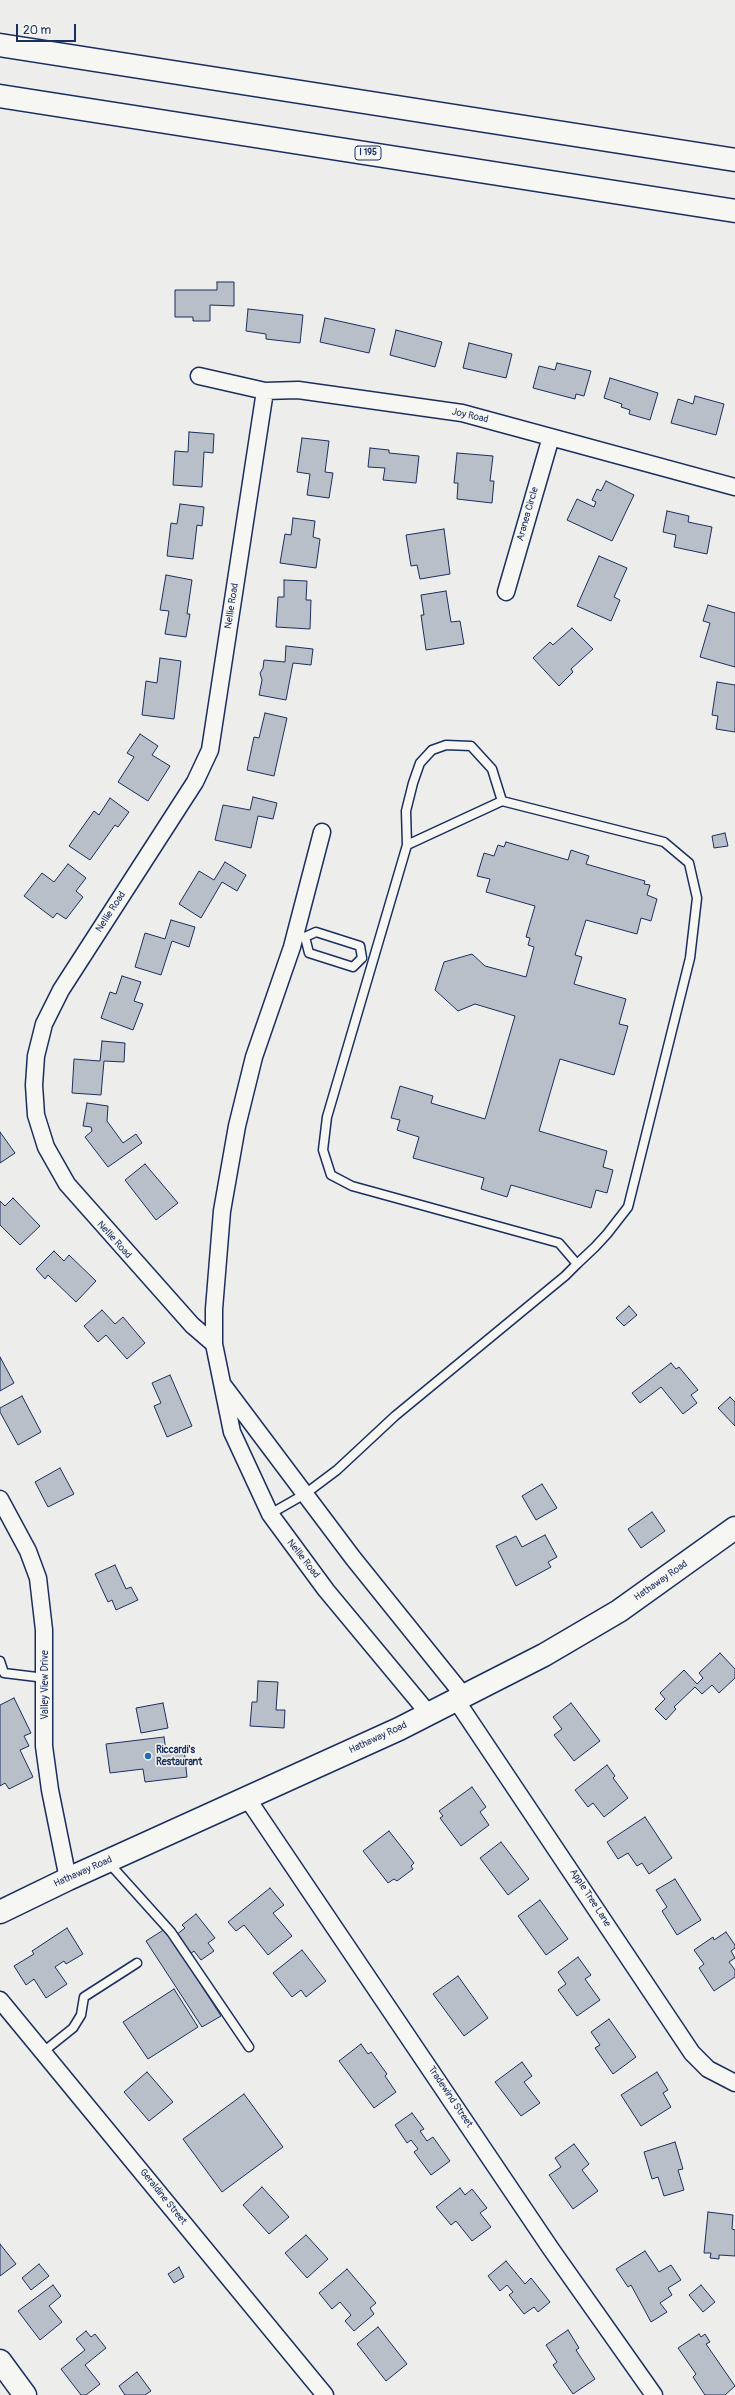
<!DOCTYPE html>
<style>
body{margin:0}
#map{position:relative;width:735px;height:2395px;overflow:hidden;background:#edeeec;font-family:Pangolin,sans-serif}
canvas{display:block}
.scale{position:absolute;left:16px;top:24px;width:60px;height:18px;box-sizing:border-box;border:2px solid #1b2f5e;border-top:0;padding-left:5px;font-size:12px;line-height:14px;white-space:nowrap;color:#1b2f5e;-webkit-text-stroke:3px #f6f6f2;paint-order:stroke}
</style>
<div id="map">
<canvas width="735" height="2395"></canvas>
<div class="scale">20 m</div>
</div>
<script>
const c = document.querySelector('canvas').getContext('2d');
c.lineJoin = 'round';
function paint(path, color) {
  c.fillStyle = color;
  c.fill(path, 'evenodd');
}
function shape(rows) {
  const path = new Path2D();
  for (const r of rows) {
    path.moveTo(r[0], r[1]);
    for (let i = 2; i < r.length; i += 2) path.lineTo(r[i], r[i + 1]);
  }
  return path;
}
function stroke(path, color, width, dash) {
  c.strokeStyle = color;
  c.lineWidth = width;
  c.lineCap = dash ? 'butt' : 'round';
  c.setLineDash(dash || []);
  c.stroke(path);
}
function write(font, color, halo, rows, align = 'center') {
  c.font = font + ' Pangolin,sans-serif';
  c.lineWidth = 3;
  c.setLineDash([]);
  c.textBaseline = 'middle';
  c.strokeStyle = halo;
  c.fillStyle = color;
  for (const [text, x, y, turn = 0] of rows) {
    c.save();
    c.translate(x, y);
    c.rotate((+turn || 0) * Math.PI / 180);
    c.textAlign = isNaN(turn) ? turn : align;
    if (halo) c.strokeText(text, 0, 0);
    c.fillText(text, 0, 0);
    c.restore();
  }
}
const building = shape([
 [217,282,234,282,234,306,210,305,210,321,193,321,193,317,175,317,175,290,217,290,217,282],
 [248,309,303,315,300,343,266,339,266,334,246,331,248,309],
 [325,318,375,329,369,353,320,342,325,318],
 [396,330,442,342,435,367,390,355,396,330],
 [469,343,512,354,506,378,463,368,469,343],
 [557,363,591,371,584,396,576,394,575,399,533,388,539,366,555,370,557,363],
 [610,378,658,393,650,420,629,414,630,410,621,407,622,404,604,398,610,378],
 [695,396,724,404,716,435,671,423,678,399,693,404,695,396],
 [189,432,214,434,213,453,204,452,202,487,173,485,175,451,188,452,189,432],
 [302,438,329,441,325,472,333,473,329,498,307,495,310,474,297,472,302,438],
 [370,448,389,450,389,453,419,456,416,483,383,480,385,468,368,467,370,448],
 [457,453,493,456,490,481,494,481,492,503,457,499,458,483,454,483,457,453],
 [606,481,634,495,612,541,567,520,577,499,594,507,596,502,592,500,597,489,601,491,606,481],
 [180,504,204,507,202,526,197,525,193,559,167,556,171,523,177,524,180,504],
 [667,511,689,516,688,522,712,527,707,554,674,547,676,535,663,532,667,511],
 [293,518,315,521,313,537,320,539,316,568,280,563,285,534,291,535,293,518],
 [444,529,450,574,420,579,417,565,411,566,406,535,444,529],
 [599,556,627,568,614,597,620,600,611,621,577,606,599,556],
 [166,575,192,580,187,614,190,614,186,637,165,634,169,611,160,610,166,575],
 [284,580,307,581,306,600,311,600,310,629,276,627,278,597,284,597,284,580],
 [446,591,451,622,460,621,464,644,426,650,421,615,424,615,421,595,446,591],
 [708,605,735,613,735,667,700,657,710,623,703,621,708,605],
 [572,628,593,649,571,669,573,672,559,686,533,658,550,642,553,645,572,628],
 [286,646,313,649,311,665,293,663,286,700,259,695,262,680,260,673,263,668,264,660,285,662,286,646],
 [160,658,181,661,174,719,142,715,146,681,157,683,160,658],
 [717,682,735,685,735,732,716,729,718,716,712,715,717,682],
 [265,713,287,718,274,776,247,770,254,737,259,738,265,713],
 [140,734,158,746,152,755,170,766,148,801,118,782,134,757,127,753,140,734],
 [253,797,277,803,273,819,258,816,251,848,215,840,223,805,250,810,253,797],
 [110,798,129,812,118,827,115,825,90,860,69,846,94,811,99,815,110,798],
 [725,833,728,846,714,848,712,836,725,833],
 [506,842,568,860,571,850,589,856,586,864,645,881,644,884,650,885,647,895,657,899,651,921,641,918,637,934,586,920,575,955,582,957,574,984,626,999,619,1024,628,1026,614,1075,560,1059,539,1131,607,1151,603,1167,613,1170,607,1193,596,1190,591,1208,511,1185,507,1197,481,1189,484,1178,413,1158,419,1137,397,1130,400,1120,391,1118,400,1086,433,1096,431,1103,485,1119,515,1016,475,1004,458,1011,435,990,444,962,472,954,485,966,526,977,534,947,528,945,530,938,526,937,535,906,486,892,490,879,477,876,484,853,494,856,498,845,504,847,506,842],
 [225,862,246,875,237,891,222,882,201,918,179,904,199,871,214,880,225,862],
 [68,864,86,878,76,891,83,897,66,919,57,913,53,918,24,896,42,873,54,882,68,864],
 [171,920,195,927,189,947,172,941,161,975,135,967,145,933,165,939,171,920],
 [122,976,141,982,134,1001,143,1004,133,1030,101,1018,110,992,116,994,122,976],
 [102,1041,125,1043,124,1062,104,1061,101,1095,72,1093,74,1059,100,1061,102,1041],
 [87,1103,108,1106,107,1121,123,1143,136,1134,142,1143,108,1167,85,1137,92,1131,91,1127,83,1126,87,1103],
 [0,1132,15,1153,0,1163,0,1132],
 [145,1164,178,1203,156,1220,125,1180,145,1164],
 [13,1198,40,1226,20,1245,0,1225,0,1201,5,1206,13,1198],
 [54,1251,64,1261,69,1255,96,1281,76,1302,48,1275,45,1279,36,1269,54,1251],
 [629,1306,637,1315,624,1326,616,1318,629,1306],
 [102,1310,115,1324,123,1317,145,1343,127,1359,106,1335,98,1342,84,1326,102,1310],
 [0,1357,14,1383,0,1391,0,1357],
 [671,1363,676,1369,679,1367,698,1390,691,1395,697,1403,683,1414,661,1387,640,1403,632,1393,671,1363],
 [170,1375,192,1426,167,1437,154,1406,161,1403,152,1383,170,1375],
 [22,1396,41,1432,18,1445,0,1412,0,1408,22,1396],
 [730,1397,735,1402,735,1426,718,1408,730,1397],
 [60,1468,74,1494,48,1507,35,1482,60,1468],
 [542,1484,557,1508,536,1520,522,1496,542,1484],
 [652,1512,665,1531,641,1548,628,1529,652,1512],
 [545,1535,557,1557,548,1562,551,1567,516,1586,496,1546,516,1536,522,1547,545,1535],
 [115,1565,126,1589,131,1587,138,1600,116,1610,112,1600,108,1602,95,1574,115,1565],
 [720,1653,735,1669,735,1678,719,1693,712,1685,702,1694,695,1687,674,1707,676,1709,666,1720,655,1709,665,1699,660,1693,684,1670,697,1684,703,1678,699,1673,720,1653],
 [258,1681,278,1682,276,1710,285,1710,284,1728,250,1726,252,1702,257,1702,258,1681],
 [14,1698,31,1733,24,1736,29,1746,20,1750,33,1777,9,1789,5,1783,0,1786,0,1705,14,1698],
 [163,1703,168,1728,141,1733,136,1708,163,1703],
 [571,1703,600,1741,574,1761,554,1735,562,1729,553,1717,571,1703],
 [164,1737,166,1751,184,1748,187,1777,145,1782,143,1769,110,1773,106,1744,164,1737],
 [607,1765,615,1776,613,1778,628,1798,604,1817,593,1803,588,1807,575,1790,607,1765],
 [472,1787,486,1807,480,1812,489,1825,461,1846,440,1818,443,1816,439,1811,472,1787],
 [645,1817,672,1858,649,1874,642,1863,637,1866,628,1853,618,1859,607,1842,645,1817],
 [389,1831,414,1863,411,1866,413,1869,397,1881,394,1879,388,1883,363,1851,389,1831],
 [501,1842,529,1879,508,1895,480,1858,501,1842],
 [675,1879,701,1920,677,1935,662,1911,667,1907,656,1890,675,1879],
 [270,1888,284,1905,273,1913,292,1936,268,1955,244,1925,236,1931,228,1922,270,1888],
 [540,1900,568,1939,546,1955,518,1916,540,1900],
 [196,1914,215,1938,208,1943,214,1951,201,1960,194,1951,190,1954,176,1935,185,1928,182,1925,196,1914],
 [67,1928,83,1954,66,1964,64,1961,55,1967,67,1984,46,1998,34,1979,26,1985,14,1966,34,1954,32,1951,67,1928],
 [165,1929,221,2016,202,2027,146,1941,165,1929],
 [726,1932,735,1945,735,1948,731,1951,735,1958,729,1962,735,1970,735,1977,714,1991,699,1968,704,1964,694,1950,713,1937,714,1940,726,1932],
 [302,1950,326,1981,306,1997,301,1990,292,1997,273,1973,302,1950],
 [578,1957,591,1975,585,1979,600,2000,577,2016,558,1990,566,1984,558,1972,578,1957],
 [458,1976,488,2018,464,2036,433,1994,458,1976],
 [174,1989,198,2027,148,2059,123,2022,174,1989],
 [609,2019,636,2057,613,2074,595,2048,600,2045,591,2032,609,2019],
 [361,2044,368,2054,371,2052,387,2074,385,2076,396,2092,374,2108,339,2061,361,2044],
 [522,2062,532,2076,524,2082,540,2103,521,2116,495,2082,522,2062],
 [147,2072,173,2102,149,2121,124,2092,147,2072],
 [657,2072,668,2090,663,2093,671,2107,641,2126,621,2095,657,2072],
 [244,2094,283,2147,222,2192,183,2139,244,2094],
 [412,2113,424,2129,420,2131,427,2141,433,2137,450,2161,431,2175,414,2152,418,2149,411,2140,407,2143,395,2125,412,2113],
 [675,2142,683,2169,678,2170,684,2190,664,2196,658,2177,652,2179,644,2152,675,2142],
 [574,2144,589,2164,582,2170,598,2191,573,2209,549,2175,561,2167,555,2158,574,2144],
 [262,2187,289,2217,269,2234,243,2205,262,2187],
 [460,2188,465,2195,472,2189,487,2208,480,2213,491,2227,472,2241,456,2221,451,2225,436,2207,460,2188],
 [708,2212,733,2215,732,2229,735,2230,735,2256,719,2255,719,2259,710,2258,711,2253,704,2253,708,2212],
 [306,2235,328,2259,307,2278,285,2253,306,2235],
 [0,2244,16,2264,0,2276,0,2244],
 [645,2251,659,2272,671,2265,681,2280,668,2288,672,2295,660,2303,667,2312,651,2322,631,2285,628,2287,616,2269,645,2251],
 [506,2261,525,2284,531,2278,550,2302,538,2312,534,2307,524,2314,509,2295,513,2292,507,2285,500,2291,488,2276,506,2261],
 [39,2264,49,2276,31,2290,22,2278,39,2264],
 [179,2267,184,2277,174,2283,168,2274,179,2267],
 [347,2269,376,2303,370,2308,374,2314,354,2331,345,2321,351,2315,340,2302,332,2309,319,2293,347,2269],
 [53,2285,61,2296,49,2306,62,2322,40,2340,18,2311,53,2285],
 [701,2285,715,2302,703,2312,689,2295,701,2285],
 [378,2327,407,2364,386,2381,357,2344,378,2327],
 [568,2330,579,2348,576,2350,595,2379,573,2394,553,2365,557,2362,546,2345,568,2330],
 [86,2331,91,2337,95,2334,106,2348,85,2365,100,2384,86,2395,81,2395,61,2369,85,2350,76,2339,86,2331],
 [699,2334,701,2337,705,2334,710,2342,706,2344,735,2386,725,2395,705,2395,693,2377,696,2374,678,2348,699,2334],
 [137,2372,151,2391,145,2395,125,2395,119,2386,137,2372]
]);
const lane = shape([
 [407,845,406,811,413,783,420,763,432,750,446,745,471,746,492,769,502,801],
 [295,934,305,937,316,932,360,946,362,958],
 [305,937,309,953,353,967,362,958],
 [270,1514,305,1494,337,1470,395,1416,565,1276,577,1264,595,1247,607,1234,628,1207,690,958,697,898,689,863,664,842,502,801,407,845,327,1117,323,1150,331,1175,352,1186,559,1243,577,1264],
 [0,1661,4,1673,45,1678],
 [108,1862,171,1932,249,2047],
 [43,2052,73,2028,81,2015,84,1997,137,1963]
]);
const street = shape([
 [199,376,265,391,298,390,462,413,735,487],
 [506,592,551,437],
 [322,832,292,947,254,1057,237,1126,222,1211,214,1309,214,1344,232,1432,270,1514,326,1590,429,1714],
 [214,1344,192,1325,67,1184,46,1147,36,1115,34,1085,36,1056,44,1024,61,990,195,782,210,750,265,391],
 [223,1385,353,1558,464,1696],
 [0,1499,28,1551,38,1578,44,1630,44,1746,50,1790,68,1879],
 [456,1700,692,2053,708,2069,735,2083],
 [247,1798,551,2249,654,2395],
 [0,2000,325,2395]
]);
const secondary = shape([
 [0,1912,68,1879,399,1729,544,1655,619,1611,735,1528],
 [0,2361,25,2395]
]);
const highway = shape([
 [0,45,735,160],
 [0,96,735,211]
]);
const markers = [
 [148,1756,4,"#1f6fb2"]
];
const shields = [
 [368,153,26]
];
const shieldNames = [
 ["I 195",368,153]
];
const streetNames = [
 ["Joy Road",470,416,13],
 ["Aranea Circle",528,514,-74],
 ["Nellie Road",232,606,-81],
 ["Nellie Road",111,912,-57],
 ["Nellie Road",114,1240,48],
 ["Nellie Road",303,1559,52],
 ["Hathaway Road",661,1581,-35],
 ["Valley View Drive",45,1685,-90],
 ["Hathaway Road",378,1738,-25],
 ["Hathaway Road",83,1872,-24],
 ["Apple Tree Lane",590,1898,57],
 ["Tradewind Street",450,2097,56],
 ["Geraldine Street",163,2197,51]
];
const poiNames = [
 ["Riccardi's",156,1750],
 ["Restaurant",156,1762]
];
paint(building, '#b9bfc8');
stroke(building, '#1b2f5e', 1);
stroke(lane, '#1b2f5e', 11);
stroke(street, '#1b2f5e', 19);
stroke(secondary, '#1b2f5e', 25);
stroke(highway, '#1b2f5e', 25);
stroke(lane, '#f6f6f2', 8);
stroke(street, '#f6f6f2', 16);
stroke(secondary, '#f6f6f2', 22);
stroke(highway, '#f6f6f2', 22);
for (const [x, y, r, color] of markers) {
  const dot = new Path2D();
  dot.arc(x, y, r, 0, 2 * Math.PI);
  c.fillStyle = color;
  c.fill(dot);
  stroke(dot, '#f6f6f2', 1.5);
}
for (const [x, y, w] of shields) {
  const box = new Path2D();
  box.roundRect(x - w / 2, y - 7, w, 14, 3);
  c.fillStyle = '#f6f6f2';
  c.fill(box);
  stroke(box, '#1b2f5e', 1);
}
write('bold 9px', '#1b2f5e', null, shieldNames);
write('10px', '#1b2f5e', '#f6f6f2', streetNames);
write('bold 10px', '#1b2f5e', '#f6f6f2', poiNames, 'left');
</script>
